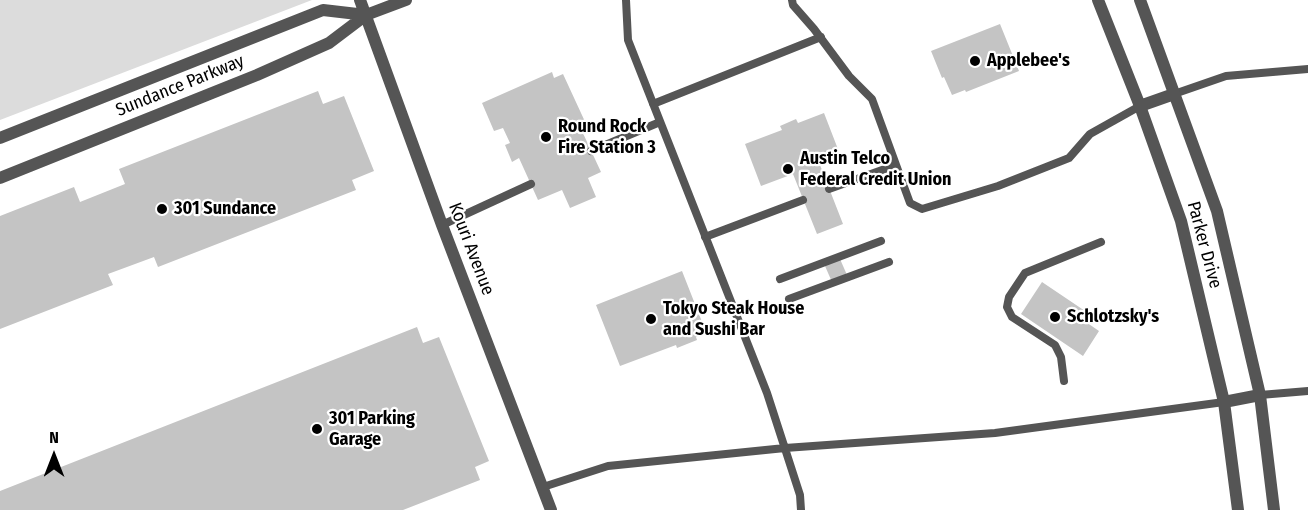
<!DOCTYPE html>
<style>
body{margin:0}
#map{position:relative;width:1308px;height:510px;overflow:hidden;background:#fff;font-family:"Fira Sans Condensed",sans-serif}
canvas{display:block}
.north{position:absolute;left:24px;top:426px;width:60px;height:60px;-webkit-text-stroke:4px #fff;paint-order:stroke;rotate:0deg;font-size:16px;font-weight:700;line-height:24px;text-align:center;color:#000}
.north::after{content:'';display:block;margin:auto;width:21px;height:27px;background:#000;clip-path:polygon(50% 0,100% 100%,50% 72%,0 100%)}
</style>
<div id="map">
<canvas width="1308" height="510"></canvas>
<div class="north">N</div>
</div>
<script>
const c = document.querySelector('canvas').getContext('2d');
c.lineJoin = 'round';
function paint(path, color) {
  c.fillStyle = color;
  c.fill(path, 'evenodd');
}
function shape(rows) {
  const path = new Path2D();
  for (const r of rows) {
    path.moveTo(r[0], r[1]);
    for (let i = 2; i < r.length; i += 2) path.lineTo(r[i], r[i + 1]);
  }
  return path;
}
function stroke(path, color, width, dash) {
  c.strokeStyle = color;
  c.lineWidth = width;
  c.lineCap = dash ? 'butt' : 'round';
  c.setLineDash(dash || []);
  c.stroke(path);
}
function write(font, color, halo, rows, align = 'center') {
  c.font = font + ' "Fira Sans Condensed",sans-serif';
  c.lineWidth = 4.5;
  c.setLineDash([]);
  c.textBaseline = 'middle';
  c.strokeStyle = halo;
  c.fillStyle = color;
  for (const [text, x, y, turn = 0] of rows) {
    c.save();
    c.translate(x, y);
    c.rotate((+turn || 0) * Math.PI / 180);
    c.textAlign = isNaN(turn) ? turn : align;
    if (halo) c.strokeText(text, 0, 0);
    c.fillText(text, 0, 0);
    c.restore();
  }
}
const green = shape([
 [0,0,312,0,0,120]
]);
const building = shape([
 [1000,24,1019,71,966,92,965,90,952,95,944,77,942,78,931,51],
 [552,72,554,78,563,74,587,126,581,129,601,172,588,178,596,197,570,208,562,190,538,200,519,158,512,162,505,145,510,143,503,128,494,131,482,103],
 [318,91,323,104,344,96,374,171,352,180,356,190,158,267,154,257,108,274,113,285,0,329,0,216,74,187,80,202,125,184,119,169],
 [824,113,841,157,820,165,843,224,817,234,793,174,761,186,745,144,782,130,780,126,796,119,798,123],
 [840,259,847,275,832,282,825,266],
 [682,271,706,332,696,337,697,340,677,348,676,345,620,366,596,305],
 [1042,282,1088,313,1083,320,1099,331,1083,356,1021,314],
 [417,327,423,343,439,337,489,461,475,467,480,480,403,510,0,510,0,491]
]);
const lane = shape([
 [626,0,628,40,767,393,800,495,801,510],
 [792,0,793,5,814,29,849,76,872,99,910,203,922,209,998,186,1069,158,1090,134,1140,106],
 [1174,94,1226,76,1308,69],
 [653,104,821,37],
 [591,151,660,122],
 [829,189,896,165],
 [442,225,531,184],
 [705,237,803,200],
 [780,279,881,241],
 [789,299,889,262],
 [1064,381,1061,357,1055,345,1012,317,1007,307,1009,297,1025,273,1101,242],
 [1260,395,1308,391],
 [543,487,608,466,785,448,995,433,1224,402]
]);
const street = shape([
 [360,0,442,225,551,510],
 [1098,0,1140,106,1181,221,1224,402,1238,510],
 [1140,0,1217,211,1260,395,1274,510],
 [1140,106,1174,94],
 [0,138,323,10,366,15],
 [0,178,257,75,329,43,366,15,406,0],
 [1224,402,1260,395]
]);
const markers = [
 [975,61,6,"#000"],
 [546,137,6,"#000"],
 [788,169,6,"#000"],
 [162,209,6,"#000"],
 [1055,317,6,"#000"],
 [651,319,6,"#000"],
 [317,429,6,"#000"]
];
const poiNames = [
 ["Applebee's",987,61],
 ["Round Rock",558,127],
 ["Fire Station 3",558,148],
 ["Austin Telco",800,159],
 ["Federal Credit Union",800,180],
 ["301 Sundance",174,209],
 ["Tokyo Steak House",663,309],
 ["and Sushi Bar",663,330],
 ["Schlotzsky's",1067,317],
 ["301 Parking",329,419],
 ["Garage",329,440]
];
const streetNames = [
 ["Sundance Parkway",180,86,-22],
 ["Parker Drive",1204,245,75],
 ["Kouri Avenue",471,249,69]
];
paint(green, '#dcdcdc');
paint(building, '#c4c4c4');
stroke(lane, '#555', 8);
stroke(street, '#555', 12);
for (const [x, y, r, color] of markers) {
  const dot = new Path2D();
  dot.arc(x, y, r, 0, 2 * Math.PI);
  c.fillStyle = color;
  c.fill(dot);
  stroke(dot, '#fff', 2);
}
write('bold 18px', '#000', '#fff', poiNames, 'left');
write('18px', '#000', '#fff', streetNames);
</script>
